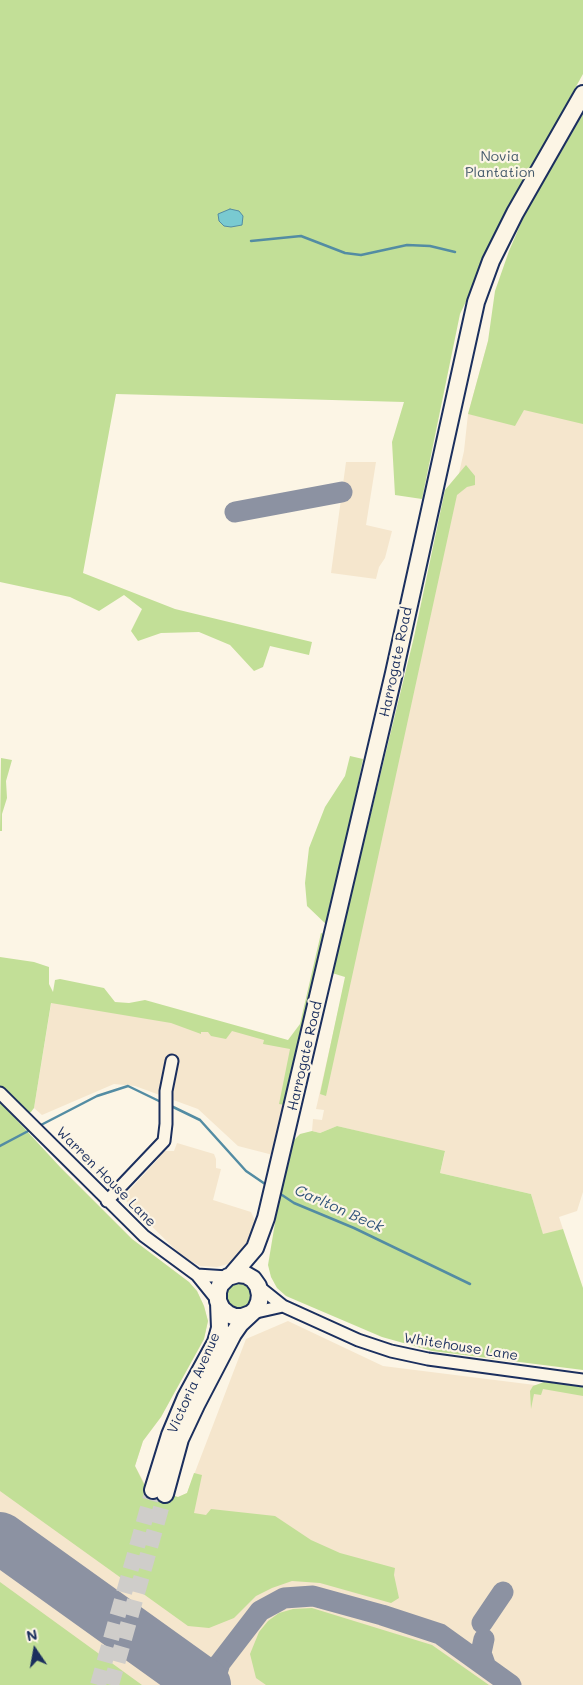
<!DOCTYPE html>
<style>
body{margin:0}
#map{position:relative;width:583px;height:1685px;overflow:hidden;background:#fcf5e5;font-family:Mali,sans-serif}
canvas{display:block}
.north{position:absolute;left:10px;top:1625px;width:50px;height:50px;-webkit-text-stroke:4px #fcf5e5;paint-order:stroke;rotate:348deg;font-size:14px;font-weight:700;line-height:20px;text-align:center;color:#1b2f5e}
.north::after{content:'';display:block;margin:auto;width:18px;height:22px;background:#1b2f5e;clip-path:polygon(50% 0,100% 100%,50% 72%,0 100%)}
</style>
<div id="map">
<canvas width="583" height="1685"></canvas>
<div class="north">N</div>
</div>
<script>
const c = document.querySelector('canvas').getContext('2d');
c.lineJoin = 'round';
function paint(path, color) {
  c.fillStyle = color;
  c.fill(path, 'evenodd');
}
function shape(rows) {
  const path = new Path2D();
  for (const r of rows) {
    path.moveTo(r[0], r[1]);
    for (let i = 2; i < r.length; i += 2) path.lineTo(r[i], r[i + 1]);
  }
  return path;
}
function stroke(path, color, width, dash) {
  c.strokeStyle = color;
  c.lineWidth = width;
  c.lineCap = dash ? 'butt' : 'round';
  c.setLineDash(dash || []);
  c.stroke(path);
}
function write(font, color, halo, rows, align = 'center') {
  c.font = font + ' Mali,sans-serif';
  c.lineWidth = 4.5;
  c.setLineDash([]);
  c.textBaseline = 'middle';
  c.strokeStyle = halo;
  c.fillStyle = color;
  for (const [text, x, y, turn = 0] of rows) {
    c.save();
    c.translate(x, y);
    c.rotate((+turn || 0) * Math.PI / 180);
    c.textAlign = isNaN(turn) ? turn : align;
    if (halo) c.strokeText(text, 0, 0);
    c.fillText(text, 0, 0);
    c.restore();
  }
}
const built = shape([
 [488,341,583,369,583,1192,577,1211,559,1217,563,1229,543,1235,531,1194,440,1173,445,1152,337,1126,320,1133,312,1131,313,1119,322,1120,324,1110,316,1109,464,451,468,414],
 [346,462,376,462,366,525,392,531,385,558,379,567,376,579,331,573],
 [53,992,300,1043,273,1155,238,1146,198,1109,135,1086,114,1084,42,1115,34,1108],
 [0,1109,49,1160,61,1168,132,1239,189,1282,197,1291,204,1306,208,1321,204,1339,161,1417,143,1441,135,1466,147,1488,178,1497,187,1493,246,1339,288,1321,383,1366,583,1391,583,1685,0,1685],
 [177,1143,214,1154,216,1159,216,1168,221,1169,213,1200,251,1212,256,1223,249,1243,236,1259,228,1264,217,1267,200,1266,183,1257,125,1200,126,1194,159,1158,158,1155,162,1151,174,1151]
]);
const green = shape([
 [0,0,583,0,583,74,528,173,460,314,422,499,395,495,392,442,404,402,116,394,83,573,175,609,312,642,309,655,270,646,263,667,254,671,230,645,199,632,161,633,138,641,131,631,142,609,124,595,99,611,70,597,0,582],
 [583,114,583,424,524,410,515,426,468,414,488,341,495,291,509,251,524,216],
 [466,465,475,476,475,485,467,487,457,495,326,1096,320,1094,345,977,332,973,414,637,445,490],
 [350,756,363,759,329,927,307,906,305,883,309,848,325,807,345,776],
 [1,758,12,760,6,781,7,798,2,814,2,831,0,831],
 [321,933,327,935,285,1105,279,1104,290,1049,263,1044,264,1040,232,1031,226,1039,211,1036,208,1032,201,1032,201,1034,171,1023,51,1003,34,1108,31,1112,27,1113,0,1086,0,957,34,962,49,967,49,984,53,992,55,980,60,979,104,988,115,1002,129,1003,145,1000,288,1040,300,1024],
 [0,1102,61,1168,132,1239,189,1282,197,1291,204,1306,208,1321,204,1339,161,1417,143,1441,135,1466,146,1488,178,1497,187,1493,194,1473,202,1475,194,1513,206,1515,211,1509,275,1516,311,1540,340,1553,395,1568,394,1575,399,1598,391,1603,320,1583,292,1581,272,1588,256,1596,234,1618,209,1628,188,1626,0,1491],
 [337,1126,445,1151,440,1173,531,1194,543,1234,563,1229,583,1288,583,1370,432,1351,382,1337,286,1296,277,1288,271,1277,268,1265,278,1205,291,1143,300,1134,312,1131,320,1133],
 [240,1278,253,1287,252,1303,243,1310,230,1308,222,1293,223,1289],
 [544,1382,583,1387,583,1396,543,1389,541,1395,534,1394,531,1409,530,1391,533,1386],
 [0,1582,142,1685,0,1685],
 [312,1608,432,1645,489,1685,266,1685,256,1678,250,1654,259,1632,268,1621,279,1613,293,1609]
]);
const water = shape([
 [230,209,239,211,243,216,242,225,231,227,224,226,219,221,218,214,230,209]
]);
const stream = shape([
 [251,241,301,236,345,253,361,255,407,245,430,246,455,252],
 [169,1105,200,1120,246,1171,268,1186],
 [39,1126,97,1096,128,1086,161,1102],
 [0,1146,32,1129],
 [279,1193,294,1203,354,1228,470,1284]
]);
const taxiway = shape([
 [235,512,342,492],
 [482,1623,503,1592],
 [484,1639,481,1653,486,1667],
 [220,1663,260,1611,284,1598,313,1596,382,1615,440,1634,511,1685],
 [180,1667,190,1672,201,1674,211,1671,220,1663,217,1673,217,1685]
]);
const runway = shape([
 [0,1538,205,1685]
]);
const highwayTunnel = shape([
 [98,1685,153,1490],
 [111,1685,165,1494]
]);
const minor = shape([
 [0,1093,144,1236,197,1275,218,1301],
 [107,1201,164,1141,166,1124,166,1091,172,1061],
 [197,1275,228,1277],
 [258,1286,283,1306,358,1340,391,1351,428,1359,583,1380],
 [252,1313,283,1306]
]);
const highway = shape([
 [231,1276,255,1248,266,1218,394,673,476,302,491,261,515,213,583,94],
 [153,1490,170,1435,186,1397,216,1342,220,1328,219,1303],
 [165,1494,180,1439,196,1405,233,1334,240,1324,256,1309,259,1302,260,1295,258,1286,253,1279,246,1275,238,1274,228,1277,220,1285,218,1292,218,1301,222,1309,228,1314,235,1317,242,1317,250,1314]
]);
const parkNames = [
 ["Novia",500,157],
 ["Plantation",500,173]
];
const streetNames = [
 ["Harrogate Road",396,662,-78],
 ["Harrogate Road",305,1056,-77],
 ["Warren House Lane",106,1177,45],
 ["Whitehouse Lane",461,1347,9],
 ["Victoria Avenue",194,1383,-66]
];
const waterNames = [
 ["Carlton Beck",339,1209,24]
];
paint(built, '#f5e6cd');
paint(green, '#c2df97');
paint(water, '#79cad1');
stroke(water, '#538ca3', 1);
stroke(stream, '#538ca3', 2.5);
stroke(taxiway, '#8c92a2', 21);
stroke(runway, '#8c92a2', 52);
stroke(highwayTunnel, '#cfcdca', 16, [16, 8]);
stroke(minor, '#1b2f5e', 15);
stroke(highway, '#1b2f5e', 20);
stroke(minor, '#fcf5e5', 11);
stroke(highway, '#fcf5e5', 16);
write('14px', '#455b6c', '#fcf5e5', parkNames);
write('14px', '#1b2f5e', '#fcf5e5', streetNames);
write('italic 15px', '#32567b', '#fcf5e5', waterNames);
</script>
